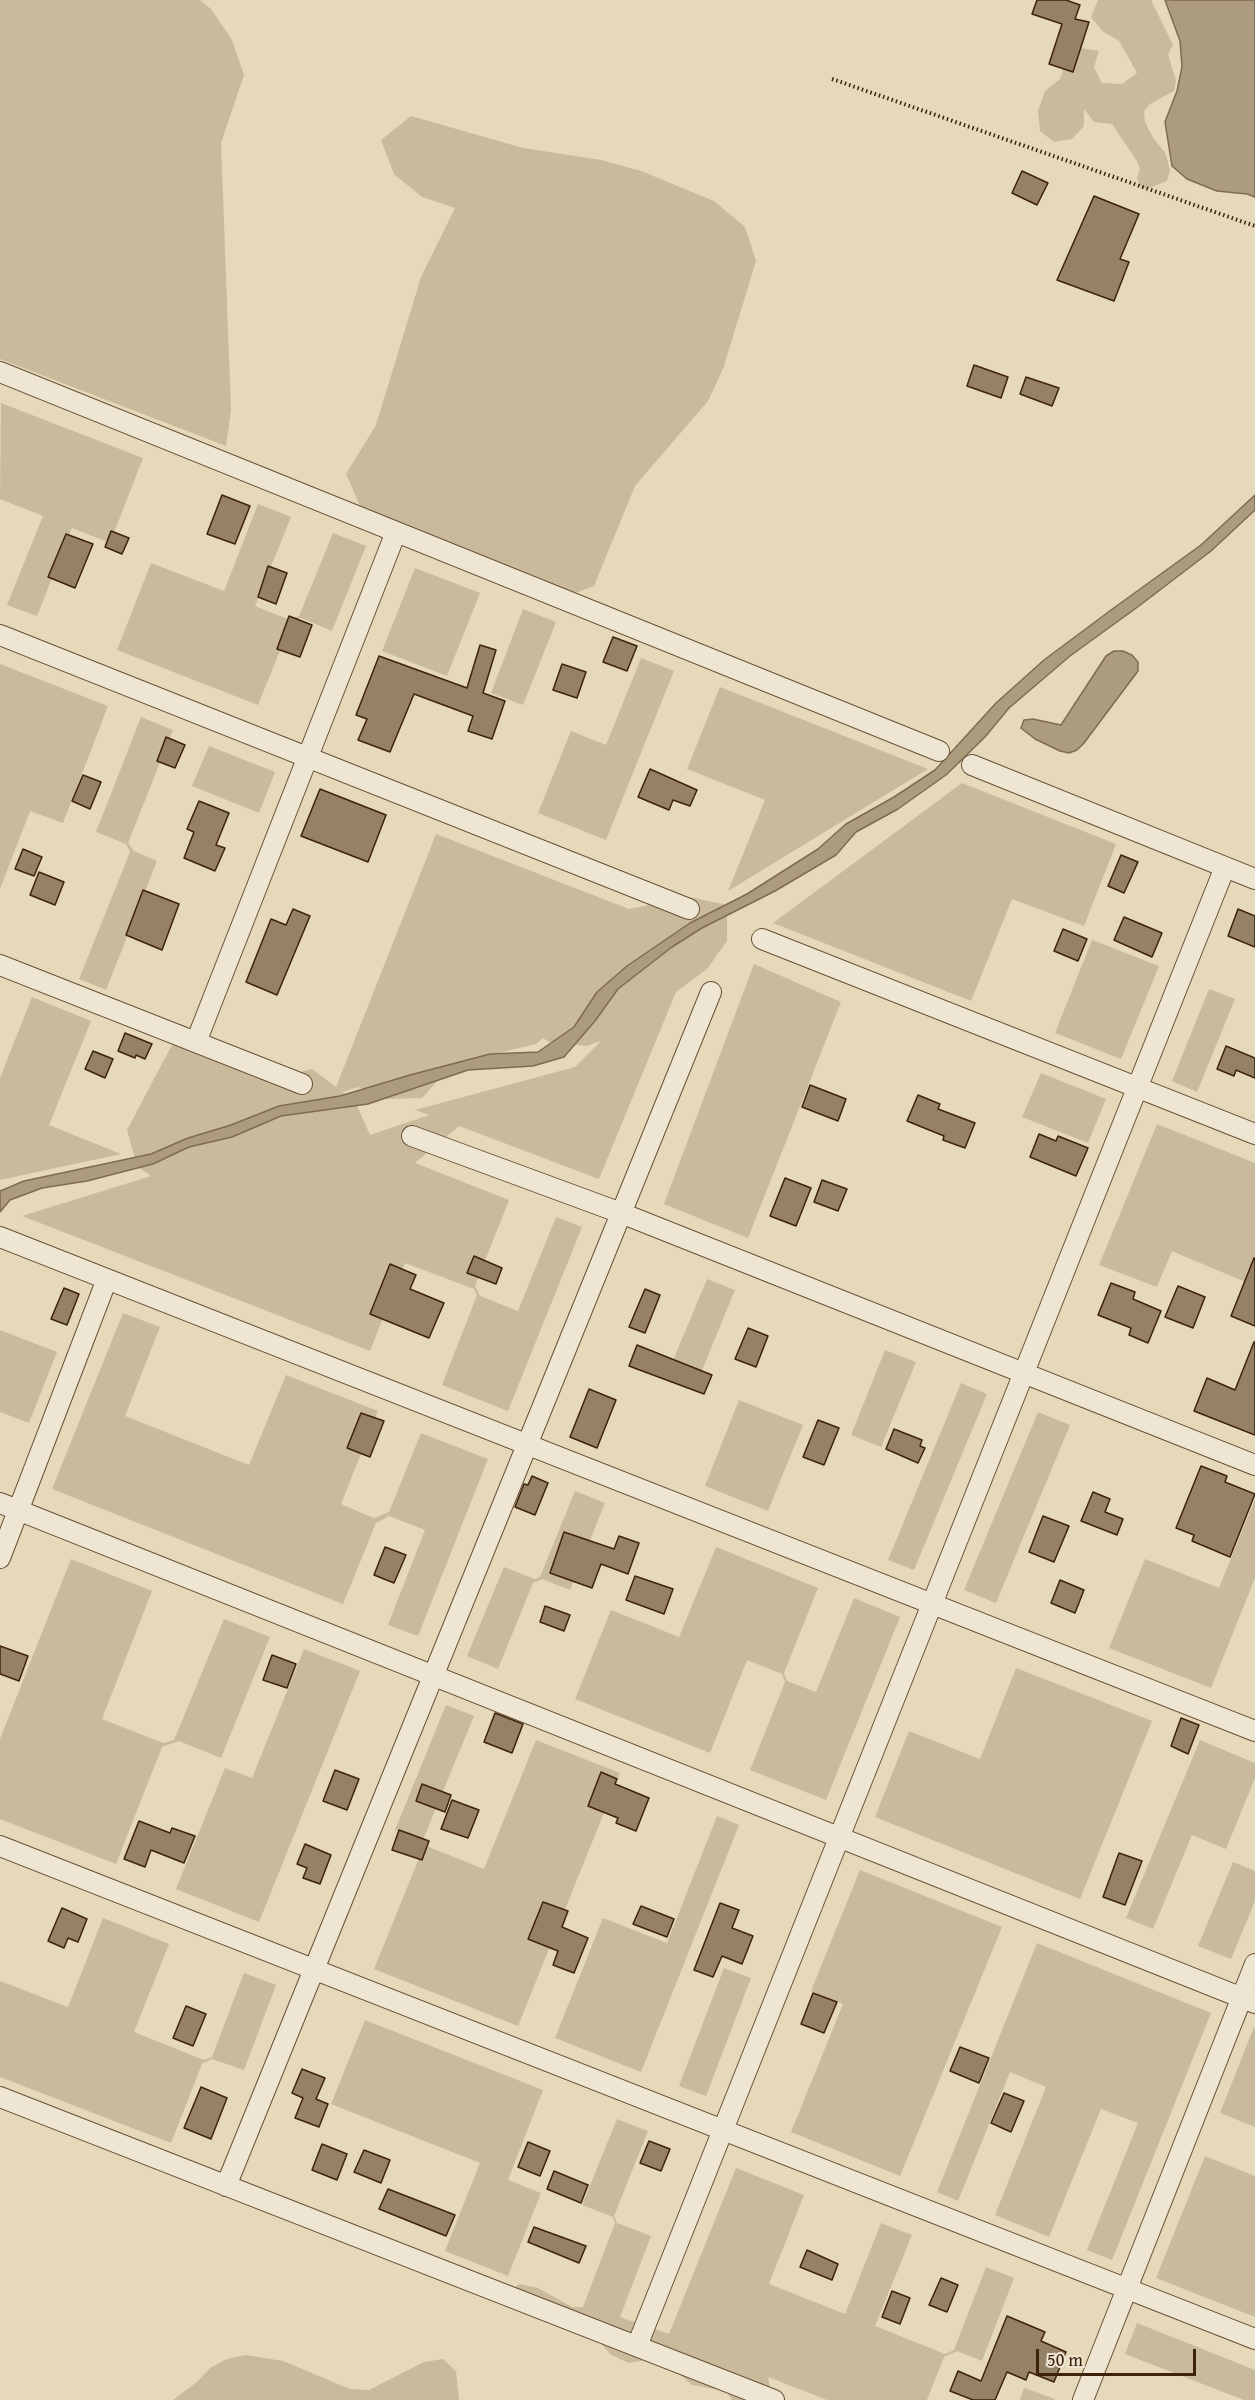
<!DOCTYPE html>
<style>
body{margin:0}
#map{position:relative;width:1255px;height:2400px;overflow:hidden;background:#e5d9b9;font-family:"Gentium Book Plus",serif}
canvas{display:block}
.scale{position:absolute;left:1036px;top:2349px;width:160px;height:27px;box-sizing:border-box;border:3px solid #3f220c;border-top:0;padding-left:8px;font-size:18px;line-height:21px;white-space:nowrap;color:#3f220c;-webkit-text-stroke:4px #eee6d2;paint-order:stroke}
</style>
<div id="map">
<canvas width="1255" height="2400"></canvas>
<div class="scale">50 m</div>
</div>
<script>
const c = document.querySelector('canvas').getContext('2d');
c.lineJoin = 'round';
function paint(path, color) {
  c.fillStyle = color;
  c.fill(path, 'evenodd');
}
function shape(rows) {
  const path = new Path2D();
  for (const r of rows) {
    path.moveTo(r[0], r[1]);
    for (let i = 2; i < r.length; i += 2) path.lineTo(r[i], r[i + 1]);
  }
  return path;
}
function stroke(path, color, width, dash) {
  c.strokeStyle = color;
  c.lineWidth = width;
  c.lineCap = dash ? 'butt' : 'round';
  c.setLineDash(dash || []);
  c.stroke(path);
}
const green = shape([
 [0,0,200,0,211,9,232,40,244,75,221,143,231,410,226,446,0,359],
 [1098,0,1151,0,1173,45,1168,54,1176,81,1174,91,1150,104,1144,111,1145,122,1154,139,1166,154,1170,171,1167,181,1150,188,1141,188,1137,178,1140,169,1137,161,1112,124,1094,122,1084,109,1084,126,1072,139,1054,142,1040,131,1038,111,1045,91,1060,79,1066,60,1081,48,1099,51,1094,67,1102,83,1122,84,1137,73,1119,41,1102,31,1091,17],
 [411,116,523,148,601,160,641,171,714,201,745,227,756,261,723,369,708,401,635,486,594,586,562,598,361,508,346,474,376,425,421,277,455,208,422,197,394,174,381,140],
 [1,403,143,458,110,543,72,528,37,616,7,605,43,516,0,499],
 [258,504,291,517,255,606,290,620,299,616,333,533,366,546,332,631,301,618,292,621,258,705,117,650,151,563,224,591],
 [415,568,480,593,447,676,382,651],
 [523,609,556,622,523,705,491,693],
 [641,658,674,671,606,840,538,813,571,731,606,745],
 [0,664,108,706,63,823,30,811,0,889],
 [720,687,928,769,728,891,765,800,687,769],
 [141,717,173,730,128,843,134,851,157,861,106,990,79,979,130,852,126,844,96,832],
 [209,746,275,772,259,813,192,786],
 [962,783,1116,844,1084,926,1012,899,971,1001,773,923],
 [436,834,629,909,689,897,727,905,727,941,707,969,676,992,599,1179,459,1126,415,1163,509,1200,475,1286,480,1296,518,1311,556,1217,582,1227,508,1411,442,1385,477,1295,474,1289,405,1263,370,1351,22,1216,151,1176,137,1166,127,1130,173,1043,267,1081,312,1069,336,1087],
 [543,1038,549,1042,587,1046,601,1041,575,1067,415,1110,429,1115,370,1135,355,1101,342,1092,358,1087,386,1099,422,1098,453,1064,536,1044],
 [1092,940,1159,966,1121,1059,1055,1033],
 [754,964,841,1002,748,1238,664,1204],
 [1209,989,1235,999,1197,1092,1172,1081],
 [32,997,91,1021,49,1125,121,1154,0,1180,0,1078],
 [1041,1073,1106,1099,1088,1143,1022,1117],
 [1157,1124,1255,1163,1255,1286,1172,1251,1157,1287,1099,1265],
 [707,1279,735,1290,700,1375,672,1363],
 [123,1313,160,1327,125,1416,249,1465,286,1375,378,1411,341,1504,374,1518,389,1512,421,1433,488,1459,418,1636,388,1625,425,1530,389,1516,376,1523,343,1604,52,1489],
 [0,1330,57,1352,29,1423,0,1412],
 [885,1350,916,1362,881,1447,851,1435],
 [961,1383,987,1394,914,1570,888,1560],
 [739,1400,803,1425,768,1511,705,1486],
 [1038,1412,1070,1425,996,1603,964,1590],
 [575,1491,605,1503,570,1590,542,1579,533,1583,498,1669,467,1656,504,1567,535,1579,540,1577],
 [1255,1499,1255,1578,1211,1688,1109,1648,1145,1559,1219,1588],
 [716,1547,818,1588,784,1673,787,1681,816,1692,854,1598,900,1617,826,1800,750,1770,785,1682,782,1674,747,1660,710,1753,575,1699,611,1610,679,1637],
 [71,1559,152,1591,102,1719,163,1743,174,1740,224,1619,270,1637,221,1758,179,1741,162,1747,116,1864,0,1819,0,1739],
 [304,1649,360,1671,259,1922,176,1889,225,1768,252,1778],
 [1016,1668,1152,1721,1080,1899,875,1817,909,1731,980,1759],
 [446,1705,474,1716,423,1840,426,1846,484,1869,536,1740,620,1773,518,2026,374,1969,424,1846,421,1840,395,1830],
 [1200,1740,1255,1763,1255,1778,1226,1849,1192,1835,1153,1929,1126,1918],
 [717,1816,739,1825,641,2072,555,2038,603,1918,667,1943],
 [1233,1862,1255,1871,1255,1901,1231,1959,1198,1946],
 [860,1870,1002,1927,900,2176,791,2132,843,2004,811,1991],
 [103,1918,169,1944,134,2032,204,2060,212,2057,244,1973,276,1985,244,2070,212,2059,202,2064,171,2143,0,2077,0,1981,68,2007],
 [1037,1943,1211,2013,1112,2260,1087,2250,1138,2123,1101,2109,1049,2237,995,2215,1046,2087,1010,2072,958,2201,937,2192],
 [724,1968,751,1978,706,2096,679,2086],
 [365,2020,543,2090,508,2180,541,2193,508,2276,445,2251,480,2163,331,2104],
 [1254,2027,1255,2028,1255,2127,1220,2113],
 [617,2119,648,2131,614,2216,617,2223,651,2236,620,2317,669,2334,736,2168,804,2195,769,2284,845,2314,881,2223,912,2235,875,2326,945,2354,954,2350,986,2267,1014,2278,982,2361,957,2351,944,2357,927,2400,827,2400,768,2377,772,2400,732,2400,726,2391,692,2385,665,2362,647,2360,629,2363,611,2355,599,2341,551,2315,516,2310,503,2296,519,2284,538,2288,572,2307,583,2307,615,2223,613,2217,582,2205],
 [1205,2156,1255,2176,1255,2317,1156,2278],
 [1137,2323,1255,2370,1255,2400,1244,2400,1125,2354],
 [245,2355,283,2361,350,2389,369,2390,424,2362,443,2359,456,2371,459,2400,173,2400,197,2382,210,2368,227,2359],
 [1024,2388,1055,2399,1054,2400,1020,2400]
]);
const water = shape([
 [1165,0,1255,0,1255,197,1247,194,1217,191,1187,179,1172,166,1165,122,1177,91,1182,67,1180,41,1165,0],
 [1255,495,1255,510,1211,551,1139,606,1070,656,1009,708,985,737,946,775,898,809,856,832,836,855,775,891,702,928,672,947,618,989,595,1021,564,1057,533,1066,468,1070,368,1104,281,1116,232,1137,189,1147,153,1164,87,1181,42,1188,10,1200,0,1212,0,1191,24,1181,151,1154,188,1138,231,1125,279,1106,340,1096,410,1075,490,1054,538,1052,574,1027,597,992,627,966,690,923,747,894,818,849,846,824,894,797,935,770,996,703,1044,660,1111,610,1201,545,1255,495],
 [1114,651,1123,651,1132,655,1138,662,1138,671,1084,743,1077,750,1069,753,1060,751,1035,739,1021,728,1024,720,1033,719,1061,725,1106,656,1114,651]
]);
const building = shape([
 [1037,0,1066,0,1080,5,1075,19,1089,22,1073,72,1049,64,1062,24,1032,14,1037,0],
 [1022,171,1048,183,1037,205,1012,193,1022,171],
 [1094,196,1139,214,1120,259,1129,262,1114,301,1057,280,1094,196],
 [974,365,1008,377,1001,398,967,386,974,365],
 [1026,377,1059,388,1052,406,1020,394,1026,377],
 [222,495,250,506,235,544,207,534,222,495],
 [111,531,129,538,122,554,105,547,111,531],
 [66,534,93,544,75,588,48,577,66,534],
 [268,566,287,573,276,604,258,597,268,566],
 [289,616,312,625,300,657,277,649,289,616],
 [613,637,637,646,627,671,603,662,613,637],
 [480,645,496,650,483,693,505,701,492,739,468,731,473,716,414,694,390,752,358,740,367,719,356,715,379,656,467,688,480,645],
 [562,664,586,672,577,698,553,690,562,664],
 [166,737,185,745,175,768,157,761,166,737],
 [650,769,697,790,690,806,673,800,669,810,638,797,650,769],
 [83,775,101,782,90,809,72,801,83,775],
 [320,789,386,815,368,862,301,836,320,789],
 [199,801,229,813,216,845,225,848,215,871,184,858,194,832,187,829,199,801],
 [23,849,42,857,34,876,15,869,23,849],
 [1121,855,1138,862,1124,893,1108,886,1121,855],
 [39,872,64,882,55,905,30,895,39,872],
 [143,890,179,904,162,950,126,935,143,890],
 [293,909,310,916,277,995,246,982,271,919,286,925,293,909],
 [1238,909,1255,916,1255,947,1228,936,1238,909],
 [1124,917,1162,933,1152,957,1114,940,1124,917],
 [1063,929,1087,939,1078,961,1054,951,1063,929],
 [125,1033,152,1044,145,1059,136,1055,135,1058,118,1051,125,1033],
 [1226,1046,1255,1058,1255,1078,1236,1070,1234,1076,1217,1069,1226,1046],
 [93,1051,113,1059,105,1078,85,1069,93,1051],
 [810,1085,846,1099,838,1121,802,1107,810,1085],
 [918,1095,940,1104,938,1109,975,1123,965,1148,943,1140,944,1136,907,1121,918,1095],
 [1039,1134,1056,1141,1058,1136,1088,1148,1076,1176,1030,1157,1039,1134],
 [785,1178,811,1188,796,1226,770,1216,785,1178],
 [822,1180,847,1189,838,1211,814,1202,822,1180],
 [474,1256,502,1268,496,1284,467,1273,474,1256],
 [1254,1258,1255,1258,1255,1326,1231,1316,1254,1258],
 [390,1264,416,1275,410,1289,444,1303,429,1338,370,1314,390,1264],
 [1111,1283,1135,1292,1133,1299,1161,1311,1148,1343,1129,1335,1131,1328,1098,1315,1111,1283],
 [1178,1286,1205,1297,1193,1328,1165,1317,1178,1286],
 [64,1288,79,1294,67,1325,51,1319,64,1288],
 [645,1289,660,1295,645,1333,629,1327,645,1289],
 [748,1328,768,1336,756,1367,735,1359,748,1328],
 [1254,1342,1255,1342,1255,1435,1194,1411,1207,1378,1235,1390,1254,1342],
 [637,1345,712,1375,704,1394,629,1366,637,1345],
 [589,1389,616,1400,597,1448,570,1437,589,1389],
 [361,1413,384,1421,370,1457,347,1448,361,1413],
 [818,1420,839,1428,824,1465,803,1457,818,1420],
 [894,1429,922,1440,920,1446,925,1448,918,1463,886,1449,894,1429],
 [1201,1466,1227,1476,1225,1482,1255,1494,1230,1557,1192,1541,1194,1535,1176,1528,1201,1466],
 [532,1476,548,1483,535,1515,515,1507,524,1484,528,1485,532,1476],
 [1093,1492,1110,1499,1105,1512,1123,1519,1117,1535,1081,1521,1093,1492],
 [1043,1516,1069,1526,1054,1562,1029,1552,1043,1516],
 [564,1532,614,1549,619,1536,639,1543,628,1574,601,1564,592,1588,550,1573,564,1532],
 [385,1547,406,1555,394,1583,374,1575,385,1547],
 [635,1576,673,1589,664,1614,626,1600,635,1576],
 [1060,1580,1084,1590,1075,1613,1051,1603,1060,1580],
 [545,1606,570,1615,564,1631,540,1622,545,1606],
 [0,1646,28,1656,19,1681,0,1674,0,1646],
 [272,1655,296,1664,287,1688,263,1680,272,1655],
 [495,1713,523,1724,512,1753,484,1742,495,1713],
 [1181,1718,1199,1725,1188,1754,1171,1746,1181,1718],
 [335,1770,359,1779,347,1810,323,1801,335,1770],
 [601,1772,617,1779,615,1784,649,1798,636,1831,616,1823,618,1818,588,1806,601,1772],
 [422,1784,451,1795,445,1812,416,1801,422,1784],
 [452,1800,479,1810,468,1838,441,1829,452,1800],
 [139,1821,170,1833,172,1828,195,1836,184,1863,151,1850,145,1867,124,1859,139,1821],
 [399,1830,429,1841,422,1860,392,1850,399,1830],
 [305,1844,331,1855,320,1884,303,1878,307,1868,297,1864,305,1844],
 [1119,1853,1142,1861,1125,1905,1103,1897,1119,1853],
 [543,1902,568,1911,562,1927,588,1938,574,1973,553,1965,558,1951,528,1939,543,1902],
 [720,1903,739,1910,732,1928,753,1936,742,1964,722,1956,713,1977,694,1970,720,1903],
 [641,1906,674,1919,667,1937,633,1924,641,1906],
 [62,1908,87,1919,78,1942,68,1938,64,1948,48,1941,62,1908],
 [813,1993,837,2002,824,2033,801,2024,813,1993],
 [186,2006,206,2014,193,2046,173,2038,186,2006],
 [960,2047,989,2058,979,2083,950,2071,960,2047],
 [302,2069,325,2078,316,2099,328,2104,319,2127,295,2118,303,2098,292,2093,302,2069],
 [201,2087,227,2098,211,2139,184,2128,201,2087],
 [1004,2093,1024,2101,1011,2132,991,2123,1004,2093],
 [649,2141,670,2149,661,2171,640,2163,649,2141],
 [528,2142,550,2151,540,2176,518,2167,528,2142],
 [322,2144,347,2154,337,2180,312,2170,322,2144],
 [364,2150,390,2160,381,2183,354,2172,364,2150],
 [554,2171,588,2185,581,2203,547,2189,554,2171],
 [388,2189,455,2215,446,2236,379,2209,388,2189],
 [534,2227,586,2246,579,2263,528,2242,534,2227],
 [807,2250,838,2264,832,2280,800,2267,807,2250],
 [941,2278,958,2285,947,2312,929,2305,941,2278],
 [892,2291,910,2298,900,2324,882,2317,892,2291],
 [1007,2316,1045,2332,1041,2341,1066,2352,1054,2382,1029,2372,1026,2380,1007,2372,995,2400,973,2400,950,2391,958,2371,981,2381,1007,2316]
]);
const path = shape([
 [832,79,1255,226]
]);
const minor = shape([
 [0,372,939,751],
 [0,635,689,909],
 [972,765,1255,879],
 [762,939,1255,1134],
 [0,965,302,1084],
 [196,1042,396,532],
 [412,1136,621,1213,1255,1465],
 [0,1237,1255,1731],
 [0,1503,1255,2003],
 [0,1558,107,1279],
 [0,1846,1255,2339],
 [0,2097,774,2400],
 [226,2186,711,992],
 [637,2346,1225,867],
 [1083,2400,1255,1964]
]);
paint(green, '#c9ba9c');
paint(water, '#ad9b7e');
stroke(water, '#816b50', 1.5);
paint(building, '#958166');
stroke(building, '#3f220c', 1.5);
stroke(minor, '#685037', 22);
stroke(path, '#3f220c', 4, [1.5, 3]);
stroke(minor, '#eee6d2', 20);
</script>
